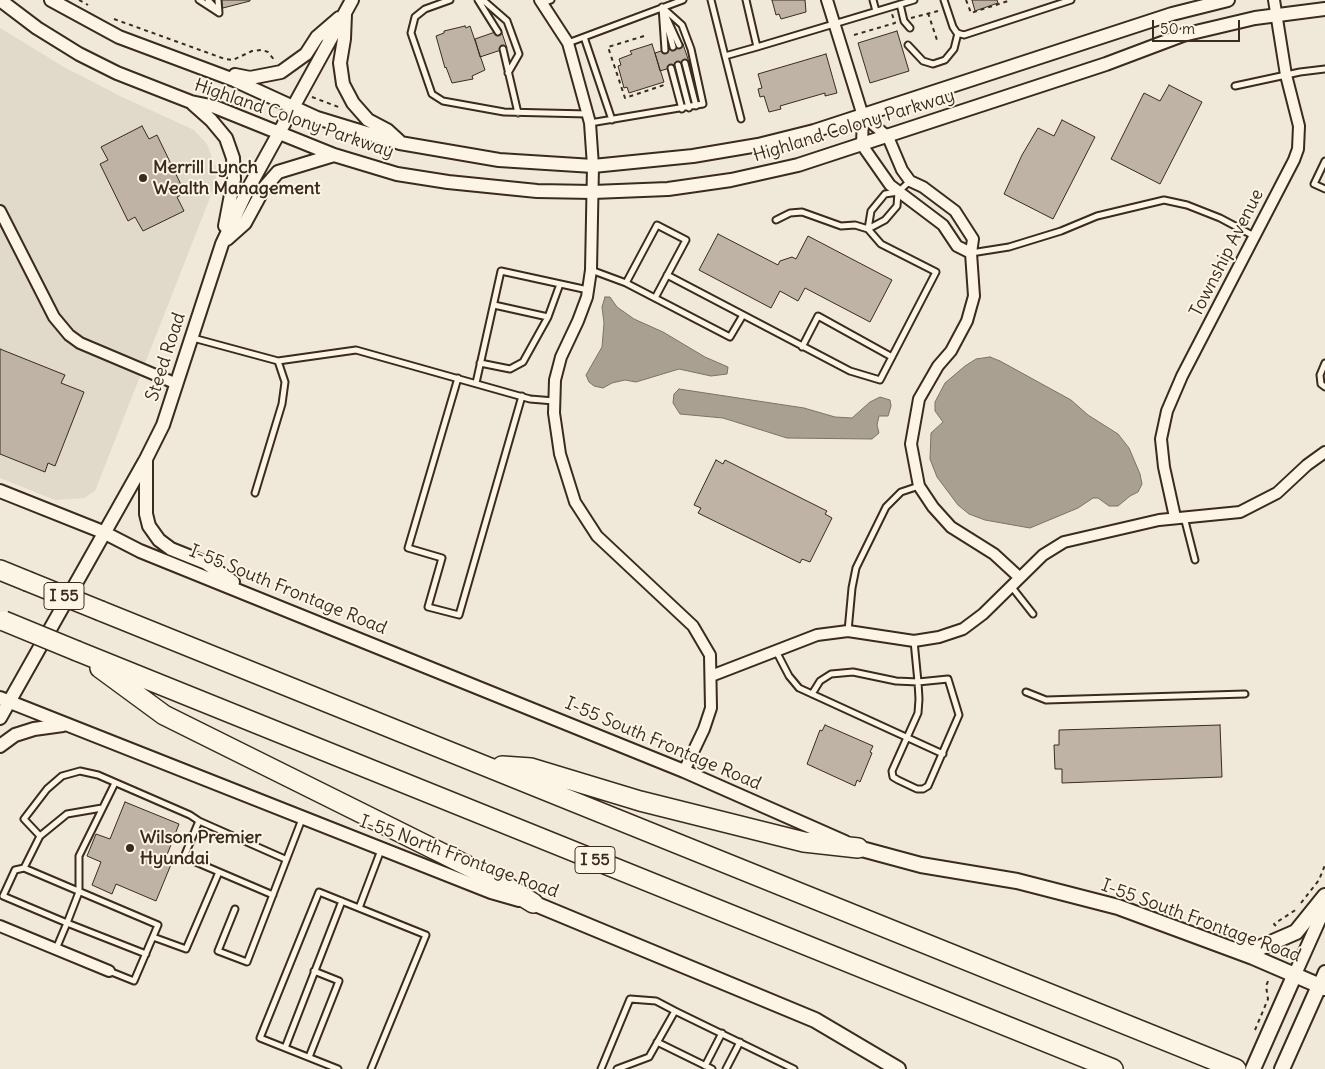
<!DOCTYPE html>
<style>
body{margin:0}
#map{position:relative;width:1325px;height:1069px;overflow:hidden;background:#f0e9d9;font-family:Delius,sans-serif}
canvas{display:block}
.scale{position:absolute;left:1152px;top:20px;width:88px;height:22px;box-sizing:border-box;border:2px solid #3b2a1e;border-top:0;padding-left:6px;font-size:15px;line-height:18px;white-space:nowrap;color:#3b2a1e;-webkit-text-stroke:4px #fcf5e5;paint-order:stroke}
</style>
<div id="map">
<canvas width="1325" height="1069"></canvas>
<div class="scale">50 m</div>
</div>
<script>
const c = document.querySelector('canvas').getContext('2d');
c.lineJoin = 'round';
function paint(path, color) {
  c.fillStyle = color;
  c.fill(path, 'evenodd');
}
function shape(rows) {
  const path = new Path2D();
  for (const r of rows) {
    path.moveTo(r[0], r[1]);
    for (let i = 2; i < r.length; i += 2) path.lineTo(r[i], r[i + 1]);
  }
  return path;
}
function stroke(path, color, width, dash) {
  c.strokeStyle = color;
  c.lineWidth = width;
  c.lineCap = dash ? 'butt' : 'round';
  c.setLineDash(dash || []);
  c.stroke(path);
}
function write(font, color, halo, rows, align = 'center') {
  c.font = font + ' Delius,sans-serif';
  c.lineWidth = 4;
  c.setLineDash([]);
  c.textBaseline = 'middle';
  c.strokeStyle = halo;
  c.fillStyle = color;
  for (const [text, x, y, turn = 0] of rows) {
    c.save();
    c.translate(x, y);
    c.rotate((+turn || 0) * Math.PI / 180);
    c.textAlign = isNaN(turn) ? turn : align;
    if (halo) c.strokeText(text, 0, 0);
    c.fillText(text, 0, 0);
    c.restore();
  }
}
const built = shape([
 [0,28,64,67,122,97,194,130,207,144,217,171,215,185,95,491,84,498,55,500,0,478]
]);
const water = shape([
 [605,297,610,297,617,307,634,319,663,332,705,357,728,367,727,374,711,376,679,369,636,382,625,380,612,383,603,388,594,386,589,382,586,375,602,347,604,323,602,307,605,297],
 [990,357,1000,361,1071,400,1088,415,1118,434,1129,448,1140,474,1142,484,1138,492,1130,496,1118,506,1109,506,1098,498,1093,498,1078,508,1030,528,985,520,969,514,958,505,937,477,930,459,931,433,943,422,935,411,935,402,945,383,965,366,976,359,990,357],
 [679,389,804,408,835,417,852,418,870,402,880,397,890,400,891,406,888,416,879,416,877,425,879,433,872,439,787,438,723,418,680,414,673,403,674,394,679,389]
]);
const building = shape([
 [221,0,250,0,250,1,223,8,221,0],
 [772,0,805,0,806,12,781,19,779,14,776,15,772,0],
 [972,0,997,0,998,3,975,11,972,0],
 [465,26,466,28,470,26,485,70,472,76,473,79,452,83,446,67,445,68,436,36,444,33,444,31,465,26],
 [501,30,507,48,480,57,475,39,501,30],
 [897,31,909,71,870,83,858,43,897,31],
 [652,44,664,82,629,93,627,87,624,88,618,66,621,65,619,59,632,54,630,51,652,44],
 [683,44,689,62,660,71,655,53,683,44],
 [826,54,837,93,825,96,825,93,780,106,781,109,769,112,764,96,760,97,758,89,762,88,758,74,826,54],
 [1169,85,1202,102,1160,184,1111,159,1144,93,1160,101,1169,85],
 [1062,120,1095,137,1053,219,1004,194,1022,155,1038,128,1054,136,1062,120],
 [142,126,149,139,157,135,185,193,177,197,184,211,143,231,135,217,128,221,100,164,108,160,101,147,142,126],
 [718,234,778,265,780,261,792,257,796,259,808,236,892,280,870,322,805,288,798,301,780,291,771,308,699,270,718,234],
 [0,349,65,375,61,383,84,392,55,466,48,463,45,472,0,454,0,349],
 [716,460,723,464,725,460,827,511,825,514,832,518,810,562,802,559,800,563,698,513,701,508,694,505,716,460],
 [825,725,873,746,870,752,872,753,860,782,857,780,855,786,807,764,820,730,822,731,825,725],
 [1220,725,1222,777,1062,783,1062,769,1055,769,1054,745,1059,745,1059,730,1220,725],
 [125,802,179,824,165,860,172,862,156,901,116,884,112,894,92,885,101,862,87,856,96,834,110,839,125,802]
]);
const path = shape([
 [79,0,88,5],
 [966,0,971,13,1011,0],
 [928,13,937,40],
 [911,18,938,11],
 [114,19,225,59,233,60,252,51,262,50,268,52,275,61],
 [854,35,895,23,892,14],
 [644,36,608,47,625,98,664,85],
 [312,97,341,108],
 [1301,903,1319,880,1325,865],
 [1276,926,1274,924,1297,909],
 [1255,1030,1268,999,1266,986,1269,979]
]);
const service = shape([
 [199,0,219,13],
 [208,0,218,11],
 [218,0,219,13],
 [450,0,425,9,415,17,411,33,432,94,443,101,504,112,588,114],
 [478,0,498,32],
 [483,0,507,21,519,54,508,73],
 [711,0,725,56,757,47],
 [746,0,757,47,914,0],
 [873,0,876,11],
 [944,0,953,27,957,33,964,35,1071,0],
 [543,3,551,0],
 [900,4,904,21,910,28],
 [662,7,665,50],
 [664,12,679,45],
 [666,21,673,47],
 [584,37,612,120],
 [568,43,683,0],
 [908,45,923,61,933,64,945,60,954,49,958,33],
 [503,49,518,113],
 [725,56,741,119],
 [685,63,696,106],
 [678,65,689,108],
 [671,68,682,109],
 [1235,86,1300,72,1325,69],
 [590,123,703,104,691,49,682,25,662,7],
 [1325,161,1314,184,1325,189],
 [868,229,871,211,885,194,898,192,910,181],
 [868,229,885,220,897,206,898,192],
 [971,253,1009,247,1061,231,1097,216,1164,200,1187,205,1220,218,1254,236],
 [591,270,626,283,730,337,743,315],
 [667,275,850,371,880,380,936,272,881,244,868,229,855,225,841,226,802,212,790,213,776,220],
 [626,283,657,225,686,240,655,298],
 [494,305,548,317],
 [193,338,278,361,356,350,530,399,554,401],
 [802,347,818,316,892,357],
 [480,363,510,369,523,362,548,317,560,284],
 [1325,363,1320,375,1321,384,1325,387],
 [458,378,408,548,442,558,428,607,459,615,522,396],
 [476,383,501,271,588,290],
 [255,493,282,404,285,382,278,361],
 [1184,517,1195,560],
 [1011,586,1033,614],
 [848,631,852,588,856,568,886,507,901,492,919,486],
 [776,651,789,676,799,688,943,754],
 [1026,692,1046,700,1245,694],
 [812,694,820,681,831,674,853,672,896,681,918,682,948,679,959,715,928,786,923,789,917,789,898,780,893,777,892,771,918,713,919,699,918,682,914,641],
 [115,783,79,856,79,892,67,923,146,954],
 [40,836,67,814,102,808],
 [24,868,158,925,134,981,109,971],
 [273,895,184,857,199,821,285,859],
 [359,908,381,850],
 [235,909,218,951,247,962,302,819],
 [153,937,186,949,219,872],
 [56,949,67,923,3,896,15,870,24,868,40,836,24,819,47,789,62,776,80,771,98,775,190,815,199,821],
 [657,1042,712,1069],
 [285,1048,342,901],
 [309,1057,339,981,314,971],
 [705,1066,722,1033],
 [338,1069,260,1038,319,892,426,935,371,1069],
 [601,1069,630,999,656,1001,675,1011],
 [617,1069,649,1057,675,1011,794,1069],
 [726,1069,740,1042]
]);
const minor = shape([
 [540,0,568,43,590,123,593,166,591,270,587,297,578,321,561,357,555,380,554,413,560,454,575,502,597,536,693,626,710,655,711,708,704,729,684,771],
 [827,0,863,116,862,145,890,185,943,225,957,246,971,253],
 [863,116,888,137,902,170,910,181,923,187,955,211,973,239,971,253,974,296,967,321,951,351,938,366,919,399,911,444,919,486,933,507,951,527,994,554,1019,577],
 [0,211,54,317,69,335,80,343,177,384],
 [1175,517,1164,467,1161,439,1167,411,1182,376,1294,160,1298,149,1299,126,1286,75,1274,0],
 [711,676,817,635,848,631,914,641,939,637,963,629,983,614,1043,555,1064,542,1159,520,1240,512,1277,493,1307,465,1325,452],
 [0,926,109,971]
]);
const tertiary = shape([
 [0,0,37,28,79,54,117,73,191,102,215,107,334,155,397,174,448,182,537,191,593,192,668,189,731,180,798,165,1106,64,1183,35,1255,18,1325,9],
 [51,0,119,37,234,80,317,118,353,129,400,143,499,160,593,166,693,156,758,145,814,131,1172,14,1228,0],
 [345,14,344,39,340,63,343,84,353,103,368,120,387,130,399,141],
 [235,75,250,78,281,72,306,54,317,37,339,18],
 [193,104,211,120,226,138,233,158,234,179,225,226],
 [227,239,245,223,264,188,278,172,334,155],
 [146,459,146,514,149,526,159,540,171,549,206,563,233,582],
 [0,491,103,532,140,551,684,771,845,842],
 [0,698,491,892,519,900],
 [0,718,146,459,163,425,222,244,247,191,352,0],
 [0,746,15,735,34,729,63,725],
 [1295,974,1325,907],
 [1319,986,1325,972]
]);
const secondary = shape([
 [858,848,921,865,1017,881,1118,907,1253,957,1325,988],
 [533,903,815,1020,898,1069],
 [1239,950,1257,949,1296,932,1325,896],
 [1253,1069,1295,974],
 [1282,1069,1319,986]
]);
const motorway = shape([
 [0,570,27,581],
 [101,611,1236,1069],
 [77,651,1113,1069],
 [100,668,164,715,496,880,533,903],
 [502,766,531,768,640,801,804,842,858,848]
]);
const motorwayBridge = shape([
 [27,581,101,611],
 [4,621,77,651]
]);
const markers = [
 [143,178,5,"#3b2a1e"],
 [130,848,5,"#3b2a1e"]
];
const shields = [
 [64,596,40],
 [595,860,40]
];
const shieldNames = [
 ["I 55",64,596],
 ["I 55",595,860]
];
const streetNames = [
 ["Highland Colony Parkway",294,119,19],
 ["Highland Colony Parkway",854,126,-17],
 ["Township Avenue",1227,253,-63],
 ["Steed Road",166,357,-72],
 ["I-55 South Frontage Road",288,590,22],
 ["I-55 South Frontage Road",663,744,23],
 ["I-55 North Frontage Road",459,857,20],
 ["I-55 South Frontage Road",1201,921,20]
];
const poiNames = [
 ["Merrill Lynch",153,168],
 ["Wealth Management",153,189],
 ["Wilson Premier",140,838],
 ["Hyundai",140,859]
];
paint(built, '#e1d9c9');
paint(water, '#aaa091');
stroke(water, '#7e7163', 1);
paint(building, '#beb3a4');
stroke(building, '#3b2a1e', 1);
stroke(service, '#3b2a1e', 9);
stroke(minor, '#3b2a1e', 14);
stroke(tertiary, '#3b2a1e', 16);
stroke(secondary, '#3b2a1e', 18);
stroke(motorway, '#3b2a1e', 22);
stroke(path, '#3b2a1e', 2, [4, 4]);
stroke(service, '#fcf5e5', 5);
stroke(minor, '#fcf5e5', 10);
stroke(tertiary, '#fcf5e5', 12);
stroke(secondary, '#fcf5e5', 14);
stroke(motorway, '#fcf5e5', 19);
stroke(motorwayBridge, '#3b2a1e', 22, []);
stroke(motorwayBridge, '#fcf5e5', 19);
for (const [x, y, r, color] of markers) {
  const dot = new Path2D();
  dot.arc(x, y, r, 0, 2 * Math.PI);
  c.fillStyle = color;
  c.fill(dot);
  stroke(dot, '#fcf5e5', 2);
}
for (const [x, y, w] of shields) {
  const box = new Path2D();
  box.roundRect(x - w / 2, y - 13.5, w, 27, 4);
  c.fillStyle = '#fcf5e5';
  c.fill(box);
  stroke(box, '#3b2a1e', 1);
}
write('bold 16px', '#3b2a1e', null, shieldNames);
write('18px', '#3b2a1e', '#fcf5e5', streetNames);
write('bold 18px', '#3b2a1e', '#fcf5e5', poiNames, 'left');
</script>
